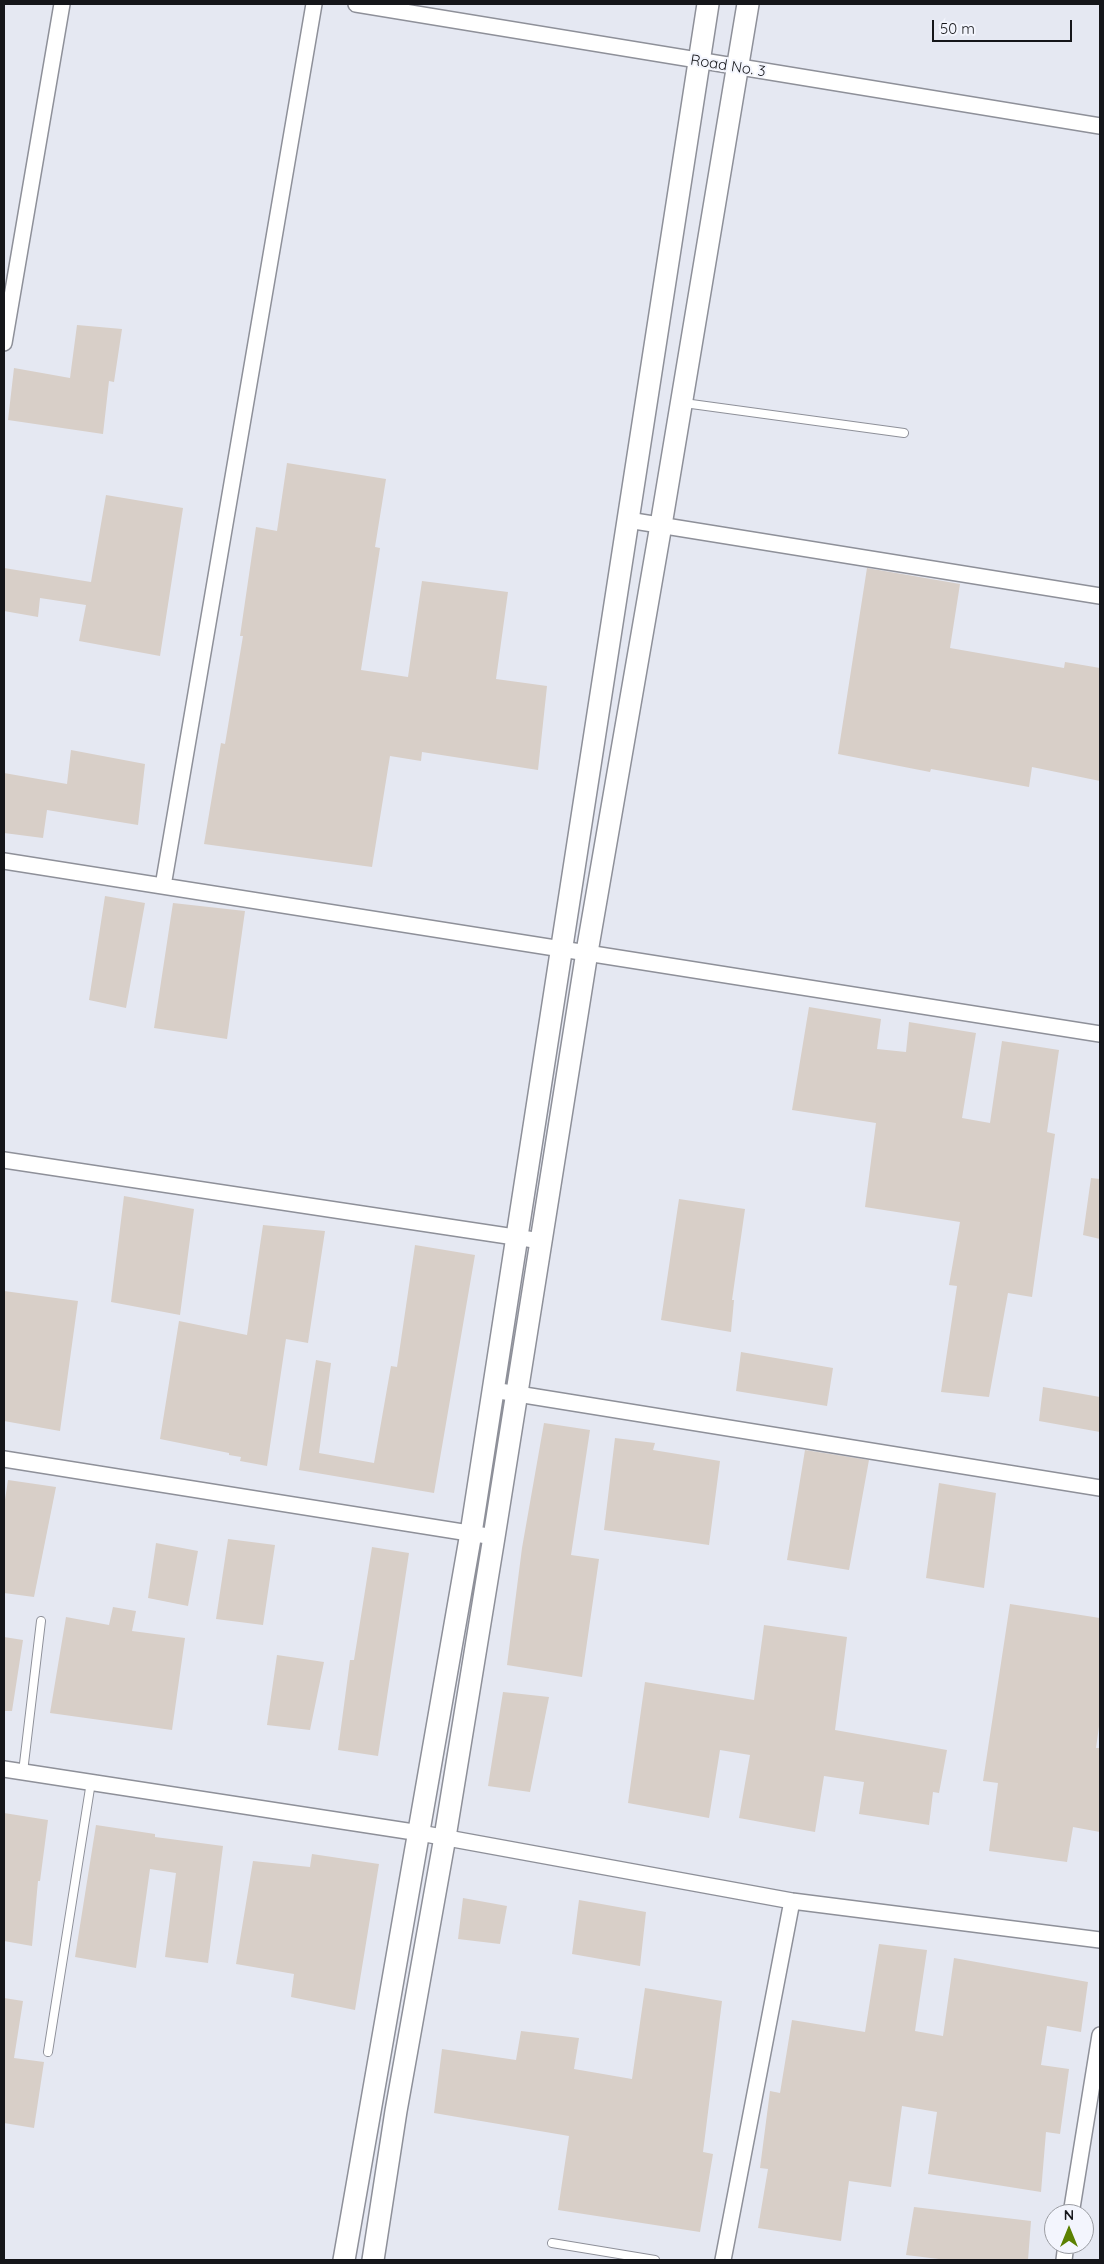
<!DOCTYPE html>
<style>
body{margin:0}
#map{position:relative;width:1104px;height:2264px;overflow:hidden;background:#e5e8f2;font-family:Quicksand,sans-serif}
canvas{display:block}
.frame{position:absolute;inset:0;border:5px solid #15161a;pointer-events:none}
.north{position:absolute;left:1044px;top:2204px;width:50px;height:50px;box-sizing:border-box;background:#f3f5fd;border:1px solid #9a9ca2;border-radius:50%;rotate:0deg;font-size:14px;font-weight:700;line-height:20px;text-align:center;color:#15161a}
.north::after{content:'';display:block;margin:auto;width:18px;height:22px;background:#5b8101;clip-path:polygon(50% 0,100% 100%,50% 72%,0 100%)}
.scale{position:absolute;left:932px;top:20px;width:140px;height:22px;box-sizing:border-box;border:2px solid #15161a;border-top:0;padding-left:6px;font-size:15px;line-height:18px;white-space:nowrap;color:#15161a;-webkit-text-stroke:4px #f3f5fd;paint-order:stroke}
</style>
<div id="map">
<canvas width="1104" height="2264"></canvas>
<div class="frame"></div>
<div class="north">N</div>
<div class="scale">50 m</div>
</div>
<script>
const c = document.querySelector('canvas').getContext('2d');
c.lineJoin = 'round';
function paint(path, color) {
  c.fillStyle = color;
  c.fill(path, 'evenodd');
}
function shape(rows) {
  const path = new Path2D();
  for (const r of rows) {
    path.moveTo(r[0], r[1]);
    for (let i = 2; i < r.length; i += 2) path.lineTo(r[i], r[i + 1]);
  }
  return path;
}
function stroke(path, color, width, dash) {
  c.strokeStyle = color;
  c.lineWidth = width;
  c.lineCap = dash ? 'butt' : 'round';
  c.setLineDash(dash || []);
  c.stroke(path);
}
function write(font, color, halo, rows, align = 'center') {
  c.font = font + ' Quicksand,sans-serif';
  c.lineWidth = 4;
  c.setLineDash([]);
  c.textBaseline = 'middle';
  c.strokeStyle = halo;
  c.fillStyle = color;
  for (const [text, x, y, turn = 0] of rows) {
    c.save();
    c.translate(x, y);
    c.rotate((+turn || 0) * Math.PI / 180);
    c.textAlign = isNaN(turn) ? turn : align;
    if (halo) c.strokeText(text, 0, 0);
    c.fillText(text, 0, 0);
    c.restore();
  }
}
const building = shape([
 [77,325,122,329,114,382,109,381,103,434,8,420,14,368,70,378],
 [287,463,386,479,375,547,380,548,361,670,408,677,422,581,508,592,496,679,547,686,538,770,422,752,421,761,390,756,372,867,204,844,221,743,225,744,243,636,240,636,256,527,277,531],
 [106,495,183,508,160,656,79,641,86,605,40,598,38,617,4,611,4,568,91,582],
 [867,568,960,584,950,648,1064,668,1065,662,1100,668,1100,781,1032,767,1029,787,931,769,930,772,838,754],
 [71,750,145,764,138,825,47,810,43,838,4,833,4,773,67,784],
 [105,896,145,903,126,1008,89,1000],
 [173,903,245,911,227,1039,154,1028],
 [809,1007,881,1019,877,1049,906,1052,909,1022,976,1033,962,1118,990,1123,1002,1041,1059,1050,1047,1132,1055,1134,1032,1297,1008,1293,989,1397,941,1392,957,1286,949,1285,960,1222,865,1207,876,1123,792,1110],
 [1091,1178,1100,1179,1100,1239,1083,1235],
 [124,1196,194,1209,180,1315,111,1302],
 [679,1199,745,1209,732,1300,734,1300,731,1332,661,1320],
 [263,1225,325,1231,308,1343,286,1339,267,1466,240,1461,241,1457,229,1455,229,1453,160,1439,179,1321,247,1335],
 [415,1245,475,1255,434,1493,299,1470,316,1360,331,1363,319,1453,374,1463,391,1366,397,1367],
 [4,1291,78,1301,60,1431,4,1421],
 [741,1352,833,1368,827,1406,736,1391],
 [1043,1387,1100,1397,1100,1432,1039,1421],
 [544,1423,590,1430,571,1555,599,1559,582,1677,507,1665,522,1548],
 [615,1438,655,1443,653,1450,720,1461,709,1545,604,1530],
 [805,1450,869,1460,849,1570,787,1560],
 [8,1480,56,1487,34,1597,4,1593,4,1506],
 [939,1483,996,1493,984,1588,926,1578],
 [228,1539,275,1545,263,1625,216,1619],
 [156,1543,198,1551,188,1606,148,1598],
 [372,1547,409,1553,378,1756,338,1750,350,1660,354,1660],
 [1010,1604,1100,1618,1100,1719,1096,1748,1100,1748,1100,1832,1073,1827,1067,1862,989,1851,998,1783,983,1781],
 [113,1607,136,1611,132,1631,185,1638,172,1730,50,1713,66,1617,109,1625],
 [764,1625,847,1637,835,1730,947,1750,939,1793,933,1792,929,1825,859,1814,864,1782,824,1776,815,1832,739,1818,750,1755,720,1750,709,1818,628,1803,645,1682,754,1700],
 [4,1637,23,1640,12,1711,4,1711],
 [277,1655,324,1662,310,1730,267,1725],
 [503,1692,549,1697,530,1792,488,1786],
 [4,1813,48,1820,40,1881,38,1881,32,1946,4,1941],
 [96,1825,155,1834,155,1837,223,1846,208,1963,165,1957,176,1873,150,1869,136,1968,75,1957],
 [312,1854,379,1864,355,2010,291,1997,294,1974,236,1964,253,1861,310,1867],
 [463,1898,507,1906,500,1944,458,1939],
 [579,1900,646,1912,640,1966,572,1954],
 [879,1944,927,1950,915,2031,943,2036,954,1958,1088,1982,1081,2032,1047,2026,1041,2065,1069,2069,1060,2134,1046,2132,1041,2192,928,2174,937,2112,902,2106,891,2187,849,2181,841,2241,758,2228,768,2169,760,2168,770,2091,780,2093,792,2020,865,2032],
 [645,1988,722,2001,703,2152,713,2154,700,2232,558,2210,569,2136,434,2113,442,2049,516,2060,521,2031,579,2038,574,2069,632,2079],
 [4,1998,23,2001,14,2058,44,2062,34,2128,4,2123],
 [914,2207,1031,2221,1028,2260,947,2260,906,2255]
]);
const lane = shape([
 [684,403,904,433],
 [23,1772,41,1621],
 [48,2052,91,1782],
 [552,2243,655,2260]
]);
const street = shape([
 [356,4,1100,126],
 [4,343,62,4],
 [628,520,1100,596],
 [4,861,1100,1034],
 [163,886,314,4],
 [4,1160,541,1241],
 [493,1390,1100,1488],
 [4,1459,494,1537],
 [4,1769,420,1833,792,1901,1100,1940],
 [1071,2214,1100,2035],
 [723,2260,792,1901],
 [1064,2260,1066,2244]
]);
const secondary = shape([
 [344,2260,471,1533,708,4],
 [373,2260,396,2111,445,1837,494,1537,587,952,661,525,748,4]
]);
const streetNames = [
 ["Road No. 3",728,66,9]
];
paint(building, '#d8cfc8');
stroke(lane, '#8e9099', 10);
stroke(street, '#8e9099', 18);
stroke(secondary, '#8e9099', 24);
stroke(lane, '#fff', 8);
stroke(street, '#fff', 15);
stroke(secondary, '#fff', 21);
write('15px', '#15161a', '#f3f5fd', streetNames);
</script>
